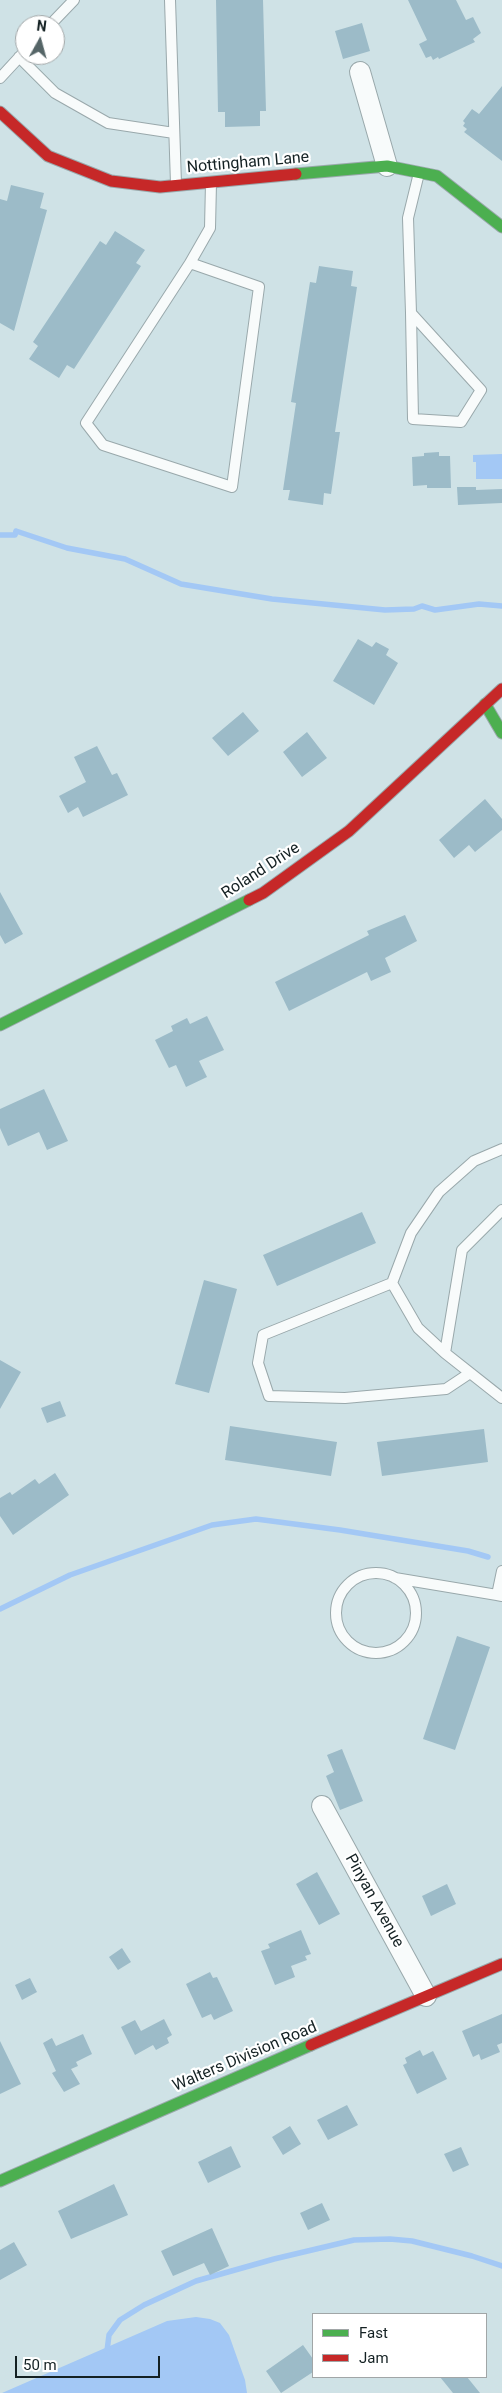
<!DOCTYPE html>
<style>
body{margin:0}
#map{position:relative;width:502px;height:2393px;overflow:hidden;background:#cfe2e6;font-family:Roboto,sans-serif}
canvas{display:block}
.legend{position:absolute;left:312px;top:2313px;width:175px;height:65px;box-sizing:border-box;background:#fff;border:1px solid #a1a6a7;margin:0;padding:6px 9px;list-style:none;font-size:15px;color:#142123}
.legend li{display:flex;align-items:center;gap:10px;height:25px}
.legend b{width:25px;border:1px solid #a1a6a7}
.north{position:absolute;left:15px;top:15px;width:50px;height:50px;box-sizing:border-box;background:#fff;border:1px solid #a1a6a7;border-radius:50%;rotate:7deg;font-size:14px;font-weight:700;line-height:20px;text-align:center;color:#142123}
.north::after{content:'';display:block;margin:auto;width:18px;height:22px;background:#556567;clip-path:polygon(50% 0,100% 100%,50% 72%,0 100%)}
.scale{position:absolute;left:15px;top:2356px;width:145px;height:22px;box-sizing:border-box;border:2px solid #142123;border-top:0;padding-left:6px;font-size:15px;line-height:18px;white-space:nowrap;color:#142123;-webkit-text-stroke:4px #fff;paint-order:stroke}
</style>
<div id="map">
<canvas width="502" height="2393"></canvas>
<ul class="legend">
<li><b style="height:6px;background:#4caf50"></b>Fast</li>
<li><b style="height:6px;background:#c62828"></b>Jam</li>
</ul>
<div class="north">N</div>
<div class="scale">50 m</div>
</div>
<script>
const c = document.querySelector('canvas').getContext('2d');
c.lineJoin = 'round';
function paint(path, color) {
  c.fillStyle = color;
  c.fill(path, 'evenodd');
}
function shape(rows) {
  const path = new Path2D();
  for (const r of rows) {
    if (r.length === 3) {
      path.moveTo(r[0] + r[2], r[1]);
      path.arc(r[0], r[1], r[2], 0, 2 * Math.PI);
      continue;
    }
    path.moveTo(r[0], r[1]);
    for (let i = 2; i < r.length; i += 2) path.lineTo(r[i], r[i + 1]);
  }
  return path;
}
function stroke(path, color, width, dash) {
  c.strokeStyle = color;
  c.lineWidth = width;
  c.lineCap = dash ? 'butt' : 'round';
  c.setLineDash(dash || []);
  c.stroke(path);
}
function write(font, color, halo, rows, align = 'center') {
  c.font = font + ' Roboto,sans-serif';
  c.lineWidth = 4.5;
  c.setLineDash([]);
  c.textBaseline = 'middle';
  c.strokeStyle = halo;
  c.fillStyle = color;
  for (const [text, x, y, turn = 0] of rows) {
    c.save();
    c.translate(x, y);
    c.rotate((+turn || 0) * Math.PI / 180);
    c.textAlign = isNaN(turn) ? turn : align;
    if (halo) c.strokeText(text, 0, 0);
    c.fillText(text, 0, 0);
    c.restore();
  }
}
const water = shape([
 [502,454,502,479,476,479,476,462,473,462,473,455],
 [196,2317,210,2319,220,2323,229,2335,245,2380,247,2393,2,2393,167,2321]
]);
const stream = shape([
 [0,535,15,535,16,531,67,548,125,559,181,584,272,599,385,610,414,609,422,606,435,610,479,604,502,606],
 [0,1609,70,1575,212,1525,256,1519,340,1530,468,1551,488,1557],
 [107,2351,109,2335,120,2320,144,2305,196,2281,274,2259,354,2240,390,2239,412,2241,472,2256,502,2266]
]);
const building = shape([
 [216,0,263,0,266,111,260,111,260,126,225,127,225,112,218,112],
 [408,0,456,0,466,20,473,17,481,33,473,39,475,42,439,59,438,57,433,60,431,56,426,58,419,44,427,40],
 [362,23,370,51,343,59,335,31],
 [502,86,502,161,464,132,467,129,463,126,465,123,463,121,472,109,479,114],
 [11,185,44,193,40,208,47,210,14,331,0,323,0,199,7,201],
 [115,231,145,250,136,263,141,266,74,369,67,365,59,378,29,359,38,346,33,342,100,241,106,245],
 [319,266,353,271,351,286,357,287,335,432,340,432,331,494,324,493,323,505,288,500,290,490,283,490,296,403,291,402,310,282,316,283],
 [439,452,439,456,450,456,451,488,427,488,427,485,413,486,412,457,424,456,424,453],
 [457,487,476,487,476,490,502,489,502,503,458,505],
 [358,639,372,647,376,642,389,649,386,655,398,663,374,705,333,681],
 [243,712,259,731,228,756,212,738],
 [307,732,327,758,302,777,283,752],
 [97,746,112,775,117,773,128,795,83,817,78,807,68,813,59,796,86,782,74,757],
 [485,799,502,819,502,830,475,852,469,845,454,858,439,840],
 [0,892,23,934,5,944,0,935],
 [405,915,417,941,385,958,391,972,371,981,367,972,289,1011,275,982,369,935,367,931],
 [207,1016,224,1050,199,1061,207,1077,186,1087,176,1065,169,1068,155,1040,173,1031,171,1026,187,1018,190,1024],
 [44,1089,68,1141,47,1150,39,1132,8,1146,0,1128,0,1109],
 [362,1212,376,1243,277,1286,263,1255],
 [204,1280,237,1289,209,1393,175,1384],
 [0,1360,21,1372,0,1409],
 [60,1401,66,1416,47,1423,41,1408],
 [230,1426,337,1442,331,1476,225,1460],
 [484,1429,488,1462,382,1476,377,1442],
 [55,1473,69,1495,13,1535,0,1516,0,1498,10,1492,12,1495,35,1479,39,1484],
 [457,1636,490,1647,455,1750,423,1739],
 [342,1749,363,1801,340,1810,326,1776,334,1772,327,1755],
 [317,1872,340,1914,319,1925,296,1884],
 [447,1884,456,1904,431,1916,422,1896],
 [301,1930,311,1954,305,1956,307,1960,291,1966,295,1977,275,1985,261,1951,270,1948,268,1944],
 [122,1948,131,1962,118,1970,109,1957],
 [210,1972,213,1978,217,1977,233,2011,214,2020,211,2014,202,2018,186,1984],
 [30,1978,37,1992,22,2000,15,1985],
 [502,2014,502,2043,497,2045,500,2052,481,2060,479,2054,473,2057,462,2031],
 [164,2019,172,2035,167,2038,169,2043,156,2050,153,2045,135,2055,121,2027,135,2020,141,2031],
 [83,2034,92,2054,76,2062,78,2066,71,2069,80,2084,64,2092,52,2073,56,2071,43,2043,52,2038,56,2046],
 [0,2041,21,2084,0,2094],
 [420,2050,423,2056,433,2051,447,2079,417,2094,403,2065,407,2063,405,2058],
 [347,2105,358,2125,328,2140,317,2120],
 [290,2126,301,2144,283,2155,272,2137],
 [231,2146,241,2167,208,2183,198,2162],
 [461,2147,469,2165,453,2172,444,2154],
 [114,2184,128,2215,71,2239,58,2211],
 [322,2203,330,2220,308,2230,300,2213],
 [212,2228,229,2266,210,2275,204,2263,173,2276,161,2251],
 [14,2242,27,2265,0,2280,0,2250],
 [303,2345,313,2359,313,2372,281,2393,266,2371],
 [440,2377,467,2377,480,2393,453,2393]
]);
const lane = shape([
 [170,0,176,184],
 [50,25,74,0],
 [19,57,55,93,108,123,174,133],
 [0,78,25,51],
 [190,263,259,287,232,487,103,445,86,423,190,263,210,228,211,183],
 [411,313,481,390,461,422,413,419,411,313,408,218,419,173],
 [502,1210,462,1250,445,1353,502,1398],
 [392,1283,418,1328,445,1353],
 [470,1373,446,1389,345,1398,269,1396,258,1363,263,1335,392,1283,411,1233,439,1192,474,1161,502,1149],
 [376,1613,40],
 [395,1578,497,1595],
 [502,1596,497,1595,502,1571]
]);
const street = shape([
 [360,72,387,166],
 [322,1806,426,1996]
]);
const fast = shape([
 [296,174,387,166,437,176,502,227],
 [485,704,502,733],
 [0,1025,249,900],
 [0,2181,311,2045]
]);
const jam = shape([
 [0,112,48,156,111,181,160,187,296,174],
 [249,900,263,893,349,831,502,689],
 [311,2045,502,1964]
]);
const streetNames = [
 ["Nottingham Lane",248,163,-5],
 ["Roland Drive",261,871,-33],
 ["Pinyan Avenue",374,1901,61],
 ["Walters Division Road",245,2057,-23]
];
paint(water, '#a3c8f5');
stroke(stream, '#a3c8f5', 5.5);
paint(building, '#9cbbc8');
stroke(lane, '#99a8ab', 12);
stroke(street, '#99a8ab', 22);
stroke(fast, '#99a8ab', 13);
stroke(jam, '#99a8ab', 13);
stroke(lane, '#f8fbfb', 10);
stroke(street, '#f8fbfb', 20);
stroke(fast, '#4caf50', 11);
stroke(jam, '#c62828', 11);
write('16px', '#142123', '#fff', streetNames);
</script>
